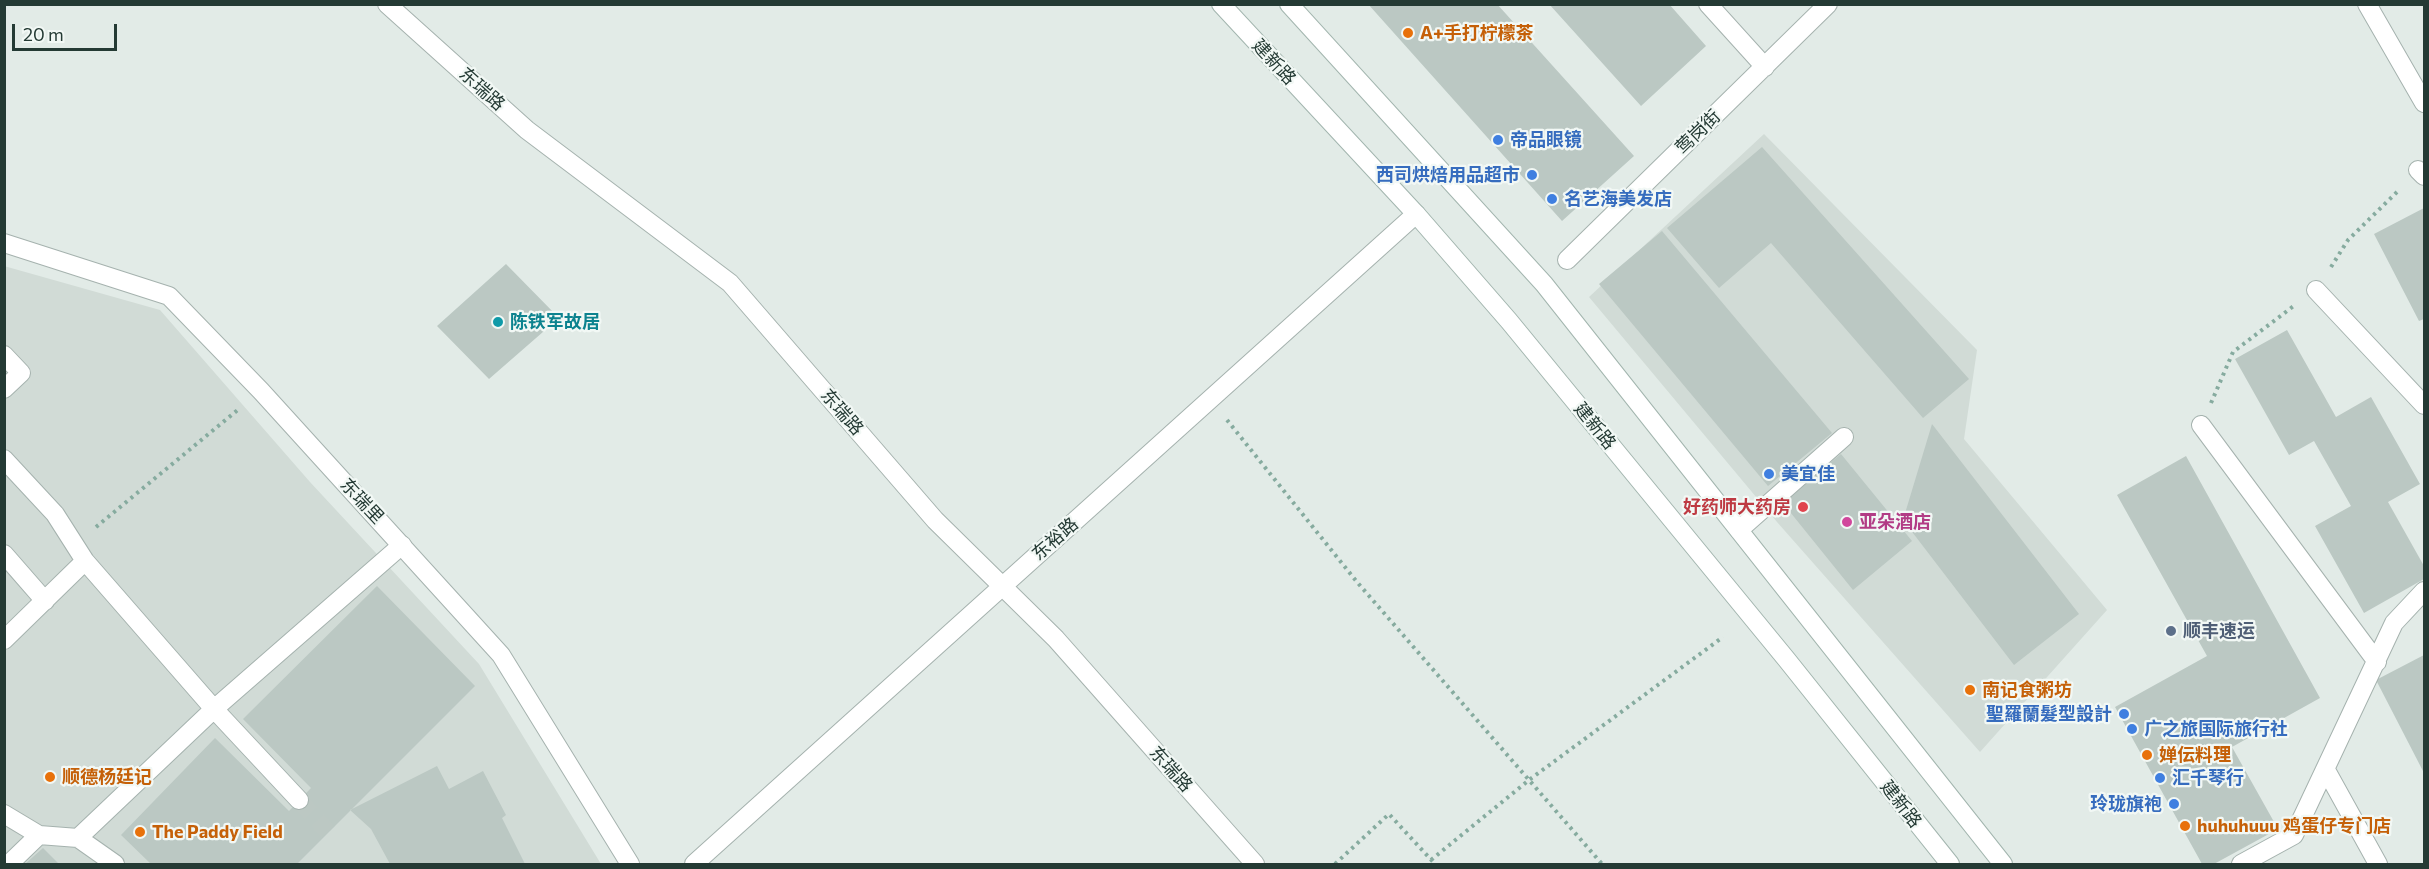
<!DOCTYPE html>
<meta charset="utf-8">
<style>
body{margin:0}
#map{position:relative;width:2429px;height:869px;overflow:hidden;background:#e2ebe7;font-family:Commissioner,sans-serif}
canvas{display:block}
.frame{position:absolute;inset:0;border:6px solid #243a34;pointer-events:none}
.scale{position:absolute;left:12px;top:24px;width:105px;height:27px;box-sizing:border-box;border:3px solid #243a34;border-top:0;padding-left:8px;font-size:18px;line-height:21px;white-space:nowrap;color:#243a34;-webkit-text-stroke:4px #f2f8f5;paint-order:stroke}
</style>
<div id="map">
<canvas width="2429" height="869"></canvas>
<div class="frame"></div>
<div class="scale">20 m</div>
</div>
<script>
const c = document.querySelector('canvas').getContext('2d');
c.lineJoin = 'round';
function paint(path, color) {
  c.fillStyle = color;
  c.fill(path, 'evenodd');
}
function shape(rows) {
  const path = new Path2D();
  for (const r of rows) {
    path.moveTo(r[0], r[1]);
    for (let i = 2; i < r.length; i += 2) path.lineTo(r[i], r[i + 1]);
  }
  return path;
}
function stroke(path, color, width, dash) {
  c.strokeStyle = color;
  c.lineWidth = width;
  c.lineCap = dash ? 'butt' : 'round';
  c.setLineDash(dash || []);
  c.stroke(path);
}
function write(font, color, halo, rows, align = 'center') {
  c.font = font + ' Commissioner,"Noto Sans SC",sans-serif';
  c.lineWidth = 4.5;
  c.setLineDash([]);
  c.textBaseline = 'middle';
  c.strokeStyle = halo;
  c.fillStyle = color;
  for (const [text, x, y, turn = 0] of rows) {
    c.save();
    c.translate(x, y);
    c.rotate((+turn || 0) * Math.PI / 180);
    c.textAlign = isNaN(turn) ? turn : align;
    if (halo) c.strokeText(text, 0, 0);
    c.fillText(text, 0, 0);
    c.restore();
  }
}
const built = shape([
 [1764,134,1977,350,1964,439,2107,610,1980,752,1777,522,1589,297],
 [4,266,160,310,310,482,479,664,601,864,5,864]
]);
const building = shape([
 [1368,4,1497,4,1634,156,1562,221],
 [1549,4,1669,4,1706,46,1641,106],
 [1762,147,1969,379,1923,418,1771,243,1719,288,1667,228],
 [2424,208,2424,319,2419,321,2374,234],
 [1662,231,1832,433,1768,486,1599,284],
 [506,264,559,318,489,379,437,326],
 [2287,330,2336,417,2371,397,2420,484,2388,502,2424,566,2424,579,2364,613,2315,526,2351,506,2314,441,2289,455,2235,359],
 [1932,424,2079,614,2014,665,1903,520],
 [1841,454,1912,541,1853,590,1782,502],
 [2186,456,2320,698,2232,747,2278,829,2214,864,2202,864,2115,707,2207,656,2117,495],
 [377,586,475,686,297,864,151,864,121,835,215,738,289,811,311,788,243,719],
 [2424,655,2424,773,2376,680],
 [437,766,449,789,483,771,506,815,502,818,525,864,390,864,371,829,350,810],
 [43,848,59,864,25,864]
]);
const pedestrianTunnel = shape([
 [299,800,328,832]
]);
const path = shape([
 [2331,267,2348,240,2399,190],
 [2211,403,2233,352,2295,305],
 [1227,420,1357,582,1602,864],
 [96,527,240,408],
 [1431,860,1529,780,1723,637],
 [1335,864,1389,814,1435,864]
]);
const pedestrian = shape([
 [2367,4,2424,103],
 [4,355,21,373,4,389],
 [4,459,55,514,85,561,214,709,299,800],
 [4,554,45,601],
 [4,640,85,561],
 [4,814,39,835,78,838,115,864],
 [78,838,214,709,402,545],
 [9,864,39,835]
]);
const minor = shape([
 [1708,4,1765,67],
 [2418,170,2424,176],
 [1567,260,1828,4],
 [2316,290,2424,405],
 [2201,425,2377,662],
 [1739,530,1844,437],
 [2326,770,2378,864],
 [2241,864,2294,835,2394,623,2424,591]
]);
const tertiary = shape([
 [387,4,527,130,730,283,935,520,1056,639,1255,864],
 [4,243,169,296,261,391,501,655,630,864],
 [694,864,1416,214]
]);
const secondary = shape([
 [1221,4,1416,214,1509,321,1787,660,1950,864],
 [1289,4,1544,284,2003,864]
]);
const markers = [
 [1408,33,6,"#e8710a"],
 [1498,140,6,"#3f7fe0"],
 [1532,175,6,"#3f7fe0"],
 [1552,199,6,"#3f7fe0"],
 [498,322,6,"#0f9aa8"],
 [1769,474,6,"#3f7fe0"],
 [1803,507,6,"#e0444e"],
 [1847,522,6,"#d1479c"],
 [2171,631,6,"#5c6f8a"],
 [1970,690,6,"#e8710a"],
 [2124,714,6,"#3f7fe0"],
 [2132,729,6,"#3f7fe0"],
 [2147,755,6,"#e8710a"],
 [50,777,6,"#e8710a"],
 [2160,778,6,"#3f7fe0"],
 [2174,804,6,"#3f7fe0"],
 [2185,826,6,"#e8710a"],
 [140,832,6,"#e8710a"]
];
const foodNames = [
 ["A+手打柠檬茶",1420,33],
 ["南记食粥坊",1982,690],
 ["婵伝料理",2159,755],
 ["顺德杨廷记",62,777],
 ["huhuhuuu 鸡蛋仔专门店",2197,826],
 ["The Paddy Field",152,832]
];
const streetNames = [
 ["建新路",1274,62,47],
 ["东瑞路",482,89,42],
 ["莺岗街",1698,132,-44],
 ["东瑞路",842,412,49],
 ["建新路",1595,426,51],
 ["东瑞里",362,501,47],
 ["东裕路",1055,539,-41],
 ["东瑞路",1171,769,48],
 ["建新路",1901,804,52]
];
const shopNames = [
 ["帝品眼镜",1510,140],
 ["西司烘焙用品超市",1520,175,"right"],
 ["名艺海美发店",1564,199],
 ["美宜佳",1781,474],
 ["聖羅蘭髮型設計",2112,714,"right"],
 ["广之旅国际旅行社",2144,729],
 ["汇千琴行",2172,778],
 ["玲珑旗袍",2162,804,"right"]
];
const cultureNames = [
 ["陈铁军故居",510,322]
];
const healthNames = [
 ["好药师大药房",1791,507]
];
const hotelNames = [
 ["亚朵酒店",1859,522]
];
const serviceNames = [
 ["顺丰速运",2183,631]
];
paint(built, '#d1dbd6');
paint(building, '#bbc8c3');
stroke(pedestrianTunnel, '#bcc8c3', 18, [18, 9]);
stroke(pedestrian, '#a5b2ae', 20);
stroke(minor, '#a5b2ae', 20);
stroke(tertiary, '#a5b2ae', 20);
stroke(secondary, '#a2b5ae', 20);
stroke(path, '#86ab9f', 4, [3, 4.5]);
stroke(pedestrian, '#fff', 18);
stroke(minor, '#fff', 18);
stroke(tertiary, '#fff', 18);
stroke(secondary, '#fff', 18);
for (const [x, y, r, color] of markers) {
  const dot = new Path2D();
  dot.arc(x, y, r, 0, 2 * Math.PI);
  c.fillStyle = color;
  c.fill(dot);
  stroke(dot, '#f2f8f5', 2);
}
write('bold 18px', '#c56008', '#f2f8f5', foodNames, 'left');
write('18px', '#243a34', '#f2f8f5', streetNames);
write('bold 18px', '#366cbe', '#f2f8f5', shopNames, 'left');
write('bold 18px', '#0d838f', '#f2f8f5', cultureNames, 'left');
write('bold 18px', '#be3a42', '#f2f8f5', healthNames, 'right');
write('bold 18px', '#b23c85', '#f2f8f5', hotelNames, 'left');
write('bold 18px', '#4e5e75', '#f2f8f5', serviceNames, 'left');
</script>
